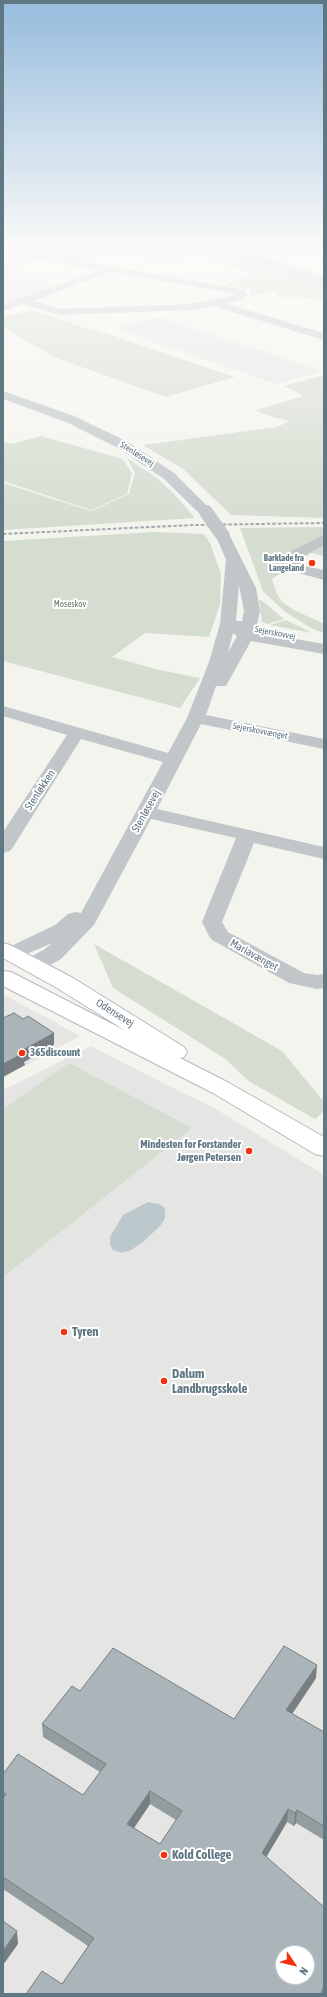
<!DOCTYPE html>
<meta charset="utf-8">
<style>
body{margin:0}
#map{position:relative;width:327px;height:1997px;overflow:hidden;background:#f4f4ef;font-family:"Asap Condensed",sans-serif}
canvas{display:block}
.frame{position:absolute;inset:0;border:4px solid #607784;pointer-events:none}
.north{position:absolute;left:275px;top:1945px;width:40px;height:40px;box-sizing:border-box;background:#fff;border:1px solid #bfc9ce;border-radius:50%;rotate:125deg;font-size:11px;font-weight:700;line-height:16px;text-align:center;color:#607784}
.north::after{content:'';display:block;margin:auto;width:14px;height:18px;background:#f5320f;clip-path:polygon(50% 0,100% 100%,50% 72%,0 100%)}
</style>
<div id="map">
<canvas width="327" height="1997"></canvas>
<div class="frame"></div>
<div class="north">N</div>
</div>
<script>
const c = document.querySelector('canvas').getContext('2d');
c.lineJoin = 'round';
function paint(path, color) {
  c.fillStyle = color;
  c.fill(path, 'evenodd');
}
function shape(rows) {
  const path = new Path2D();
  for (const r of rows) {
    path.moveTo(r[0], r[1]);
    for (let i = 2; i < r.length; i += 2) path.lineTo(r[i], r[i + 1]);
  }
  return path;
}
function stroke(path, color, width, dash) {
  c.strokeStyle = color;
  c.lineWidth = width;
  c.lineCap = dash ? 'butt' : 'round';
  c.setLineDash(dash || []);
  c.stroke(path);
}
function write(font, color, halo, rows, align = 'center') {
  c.font = font + ' "Asap Condensed",sans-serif';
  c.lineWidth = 4;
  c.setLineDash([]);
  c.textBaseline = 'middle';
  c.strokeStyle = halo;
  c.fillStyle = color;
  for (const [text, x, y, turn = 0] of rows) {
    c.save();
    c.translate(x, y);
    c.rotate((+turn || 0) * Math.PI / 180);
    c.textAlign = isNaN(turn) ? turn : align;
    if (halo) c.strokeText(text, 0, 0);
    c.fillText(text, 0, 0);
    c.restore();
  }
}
const built = shape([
 [3,253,26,257,8,264,54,285,3,304],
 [158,317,238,343,324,371,276,384,113,328],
 [3,994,80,1036,3,1078],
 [91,1046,175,1089,211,1106,324,1175,324,1994,3,1994,3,1090],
 [283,1953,307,1953,307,1977,283,1977]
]);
const green = shape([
 [171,248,215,248,229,257,313,286,324,292,324,302,314,298,278,297,275,291,253,296,249,295,251,290,225,285,235,279,251,274,210,259,196,252,168,262,144,257],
 [36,311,82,327,93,329,235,377,166,397,56,358,3,327,3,316],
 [320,376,324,377,324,518,231,515,183,469,143,445,277,427,289,421,262,414,256,410,304,396,284,386],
 [41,436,123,459,132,473,127,494,91,510,3,481,3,441,11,444],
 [127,458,157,478,175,495,195,518,3,530,3,483,91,511,129,494,135,473],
 [324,527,324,556,311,553,272,579,277,594,282,602,294,610,324,624,324,633,313,629,285,612,263,591,240,528],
 [155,532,204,534,210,543,221,574,220,604,209,637,145,633,112,657,159,670,200,678,180,708,3,661,3,541],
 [259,600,261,600,284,619,268,624,262,622],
 [286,620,312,633,270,625],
 [94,944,282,1051,324,1102,324,1111,315,1119,250,1082,224,1058,113,988],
 [69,1063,192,1128,3,1277,3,1109]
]);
const water = shape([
 [215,248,246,248,274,260,324,276,324,292,313,286,229,257],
 [148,1202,159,1204,165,1208,165,1218,161,1225,143,1242,131,1250,122,1253,113,1250,110,1245,110,1237,123,1215]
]);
const minor = shape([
 [3,248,67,257,90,248,103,248,101,250,77,260,244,290,247,294,246,296,238,301,227,304,324,333,324,340,213,306,191,310,59,315,22,304,3,311,3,304,99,270,3,253,3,248],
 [111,272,226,292,235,294,231,296,191,304,60,309,33,301,111,272],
 [3,391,74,416,128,442,174,473,213,512,211,515,206,516,201,515,164,479,118,448,66,422,3,399,3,391],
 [223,532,228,533,230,536,256,588,260,611,255,632,324,644,324,654,251,641,226,686,216,686,206,715,324,739,324,749,201,724,157,809,324,847,324,859,254,843,222,922,228,932,304,973,317,975,324,974,324,988,317,989,289,983,212,940,209,936,202,922,236,838,151,819,94,925,61,959,41,970,33,971,25,970,22,965,25,960,45,949,52,943,13,960,5,959,3,953,5,949,55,925,68,914,75,912,81,913,163,762,81,739,13,847,10,851,3,853,3,832,67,735,3,716,3,706,168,753,187,718,209,662,220,624,226,560,216,536,218,533,223,532],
 [239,585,244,611,242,621,236,621,239,585],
 [233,633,237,636,228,653,233,633],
 [324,535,324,545,304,556,301,565,324,570,324,580,288,570,286,567,292,551,324,535]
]);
const major = shape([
 [3,943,10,945,73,978,184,1047,187,1052,184,1057,180,1058,229,1083,324,1137,324,1156,315,1154,213,1093,3,986,3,971,11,972,126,1031,57,988,3,958,3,943]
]);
const rail = shape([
 [3,534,193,525,324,523]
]);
const minorBridge = shape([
 [206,512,223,536]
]);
const wall = shape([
 [316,1678,292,1714,324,1732,324,1840,296,1823,294,1826,287,1822,266,1857,62,1984,88,1946,3,1889,3,1774,83,1795,100,1772,43,1737,42,1724,80,1691,234,1719],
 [150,1804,176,1820,160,1844,134,1828]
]);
const shadedWall = shape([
 [54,1033,54,1045,24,1062,25,1065,3,1077,3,1064,21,1051],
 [317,1665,316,1678,286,1723,286,1710],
 [150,1791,150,1804,128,1837,127,1824],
 [288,1809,287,1822,261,1866,262,1853],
 [297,1810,296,1823,294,1826,295,1813],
 [17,1931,18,1944,3,1965,3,1951],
 [324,1985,324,1994,321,1994]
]);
const building = shape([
 [14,1013,23,1019,28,1016,54,1033,21,1051,24,1053,3,1064,3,1018,14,1013],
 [284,1646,317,1665,286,1710,324,1732,324,1826,297,1810,295,1813,288,1809,262,1853,324,1907,324,1985,321,1994,26,1994,42,1971,62,1984,94,1938,3,1877,3,1798,6,1794,3,1792,3,1774,18,1754,83,1795,106,1764,42,1724,72,1686,80,1691,113,1648,234,1719,284,1646],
 [150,1791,182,1811,160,1844,127,1824,150,1791],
 [283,1953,307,1953,307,1977,283,1977,283,1953],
 [3,1921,17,1931,3,1951,3,1921]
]);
const markers = [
 [312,563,4,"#f5320f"],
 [22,1053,4,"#f5320f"],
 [249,1151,4,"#f5320f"],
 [64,1332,4,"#f5320f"],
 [164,1381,4,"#f5320f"],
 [164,1855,4,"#f5320f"]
];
const farStreetnames = [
 ["Stenløsevej",137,454,32],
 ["Sejerskovvej",275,633,11],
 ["Sejerskovvænget",260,731,11]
];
const farPoinames = [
 ["Barklade fra",304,558],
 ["Langeland",304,568]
];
const farParknames = [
 ["Moseskov",70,604]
];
const streetNames = [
 ["Stenløkken",40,790,-57],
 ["Stenløsevej",146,811,-61],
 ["Mariavænget",254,955,29],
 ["Odensevej",115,1013,32]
];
const poiNames = [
 ["365discount",30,1053],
 ["Mindesten for Forstander",241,1145,"right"],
 ["Jørgen Petersen",241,1158,"right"]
];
const nearPoinames = [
 ["Tyren",72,1332],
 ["Dalum",172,1374],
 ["Landbrugsskole",172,1389],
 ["Kold College",172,1855]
];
paint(built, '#e5e5e3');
paint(green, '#d5dcd0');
paint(water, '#bbc9cd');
stroke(major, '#b4b9bc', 2);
paint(minor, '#c1c6c9');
paint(major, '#fff');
stroke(rail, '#a1a9ae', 2, [3.5, 2]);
stroke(minorBridge, '#c1c6c9', 14);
paint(wall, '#939c9f');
paint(shadedWall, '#787f82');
paint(building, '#abb5b9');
stroke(building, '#787f82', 1);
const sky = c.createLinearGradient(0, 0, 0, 527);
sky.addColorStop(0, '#96bcdd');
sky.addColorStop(0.47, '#fafaf8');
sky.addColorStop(1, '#fafaf800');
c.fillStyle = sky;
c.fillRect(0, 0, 327, 527);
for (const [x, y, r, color] of markers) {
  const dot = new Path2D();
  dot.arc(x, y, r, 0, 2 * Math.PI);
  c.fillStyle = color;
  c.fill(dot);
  stroke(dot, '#fff', 1.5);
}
write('9px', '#607784', '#fff', farStreetnames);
write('bold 9px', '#607784', '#fff', farPoinames, 'right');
write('9px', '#677a5f', '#fff', farParknames);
write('11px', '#607784', '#fff', streetNames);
write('bold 11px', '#607784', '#fff', poiNames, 'left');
write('bold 13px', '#607784', '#fff', nearPoinames, 'left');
</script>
